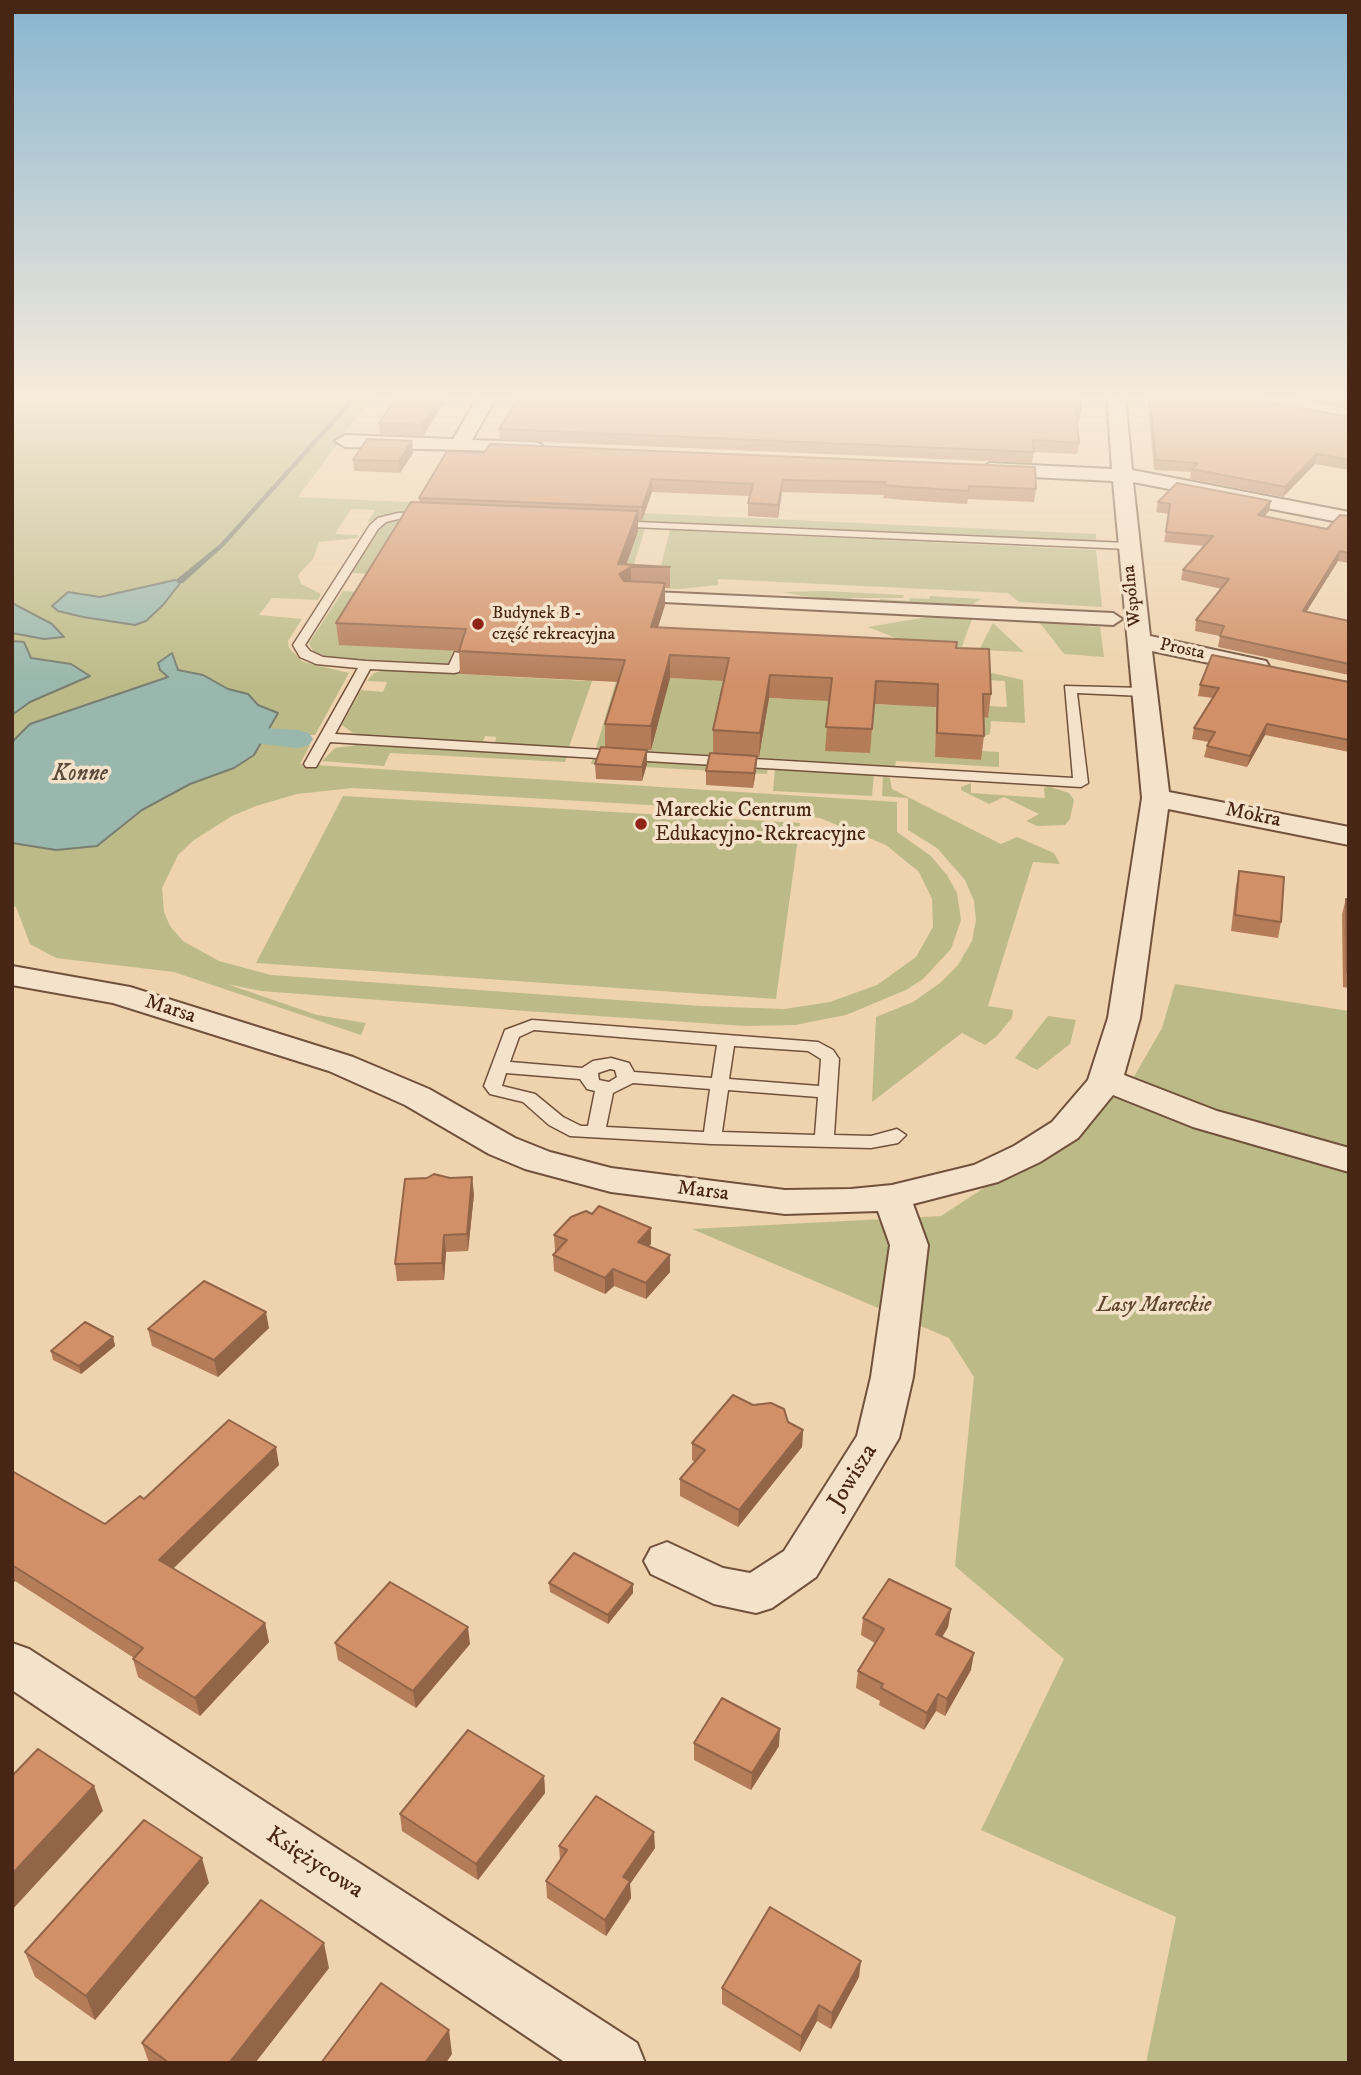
<!DOCTYPE html>
<meta charset="utf-8">
<style>
body{margin:0}
#map{position:relative;width:1361px;height:2075px;overflow:hidden;background:#eed3ae;font-family:"IM FELL DW Pica",serif}
canvas{display:block}
.frame{position:absolute;inset:0;border:14px solid #472615;pointer-events:none}
</style>
<div id="map">
<canvas width="1361" height="2075"></canvas>
<div class="frame"></div>
</div>
<script>
const c = document.querySelector('canvas').getContext('2d');
c.lineJoin = 'round';
function paint(path, color) {
  c.fillStyle = color;
  c.fill(path, 'evenodd');
}
function shape(rows) {
  const path = new Path2D();
  for (const r of rows) {
    path.moveTo(r[0], r[1]);
    for (let i = 2; i < r.length; i += 2) path.lineTo(r[i], r[i + 1]);
  }
  return path;
}
function stroke(path, color, width, dash) {
  c.strokeStyle = color;
  c.lineWidth = width;
  c.lineCap = dash ? 'butt' : 'round';
  c.setLineDash(dash || []);
  c.stroke(path);
}
function write(font, color, halo, rows, align = 'center') {
  c.font = font + ' "IM FELL DW Pica",serif';
  c.lineWidth = 7;
  c.setLineDash([]);
  c.textBaseline = 'middle';
  c.strokeStyle = halo;
  c.fillStyle = color;
  for (const [text, x, y, turn = 0] of rows) {
    c.save();
    c.translate(x, y);
    c.rotate((+turn || 0) * Math.PI / 180);
    c.textAlign = isNaN(turn) ? turn : align;
    if (halo) c.strokeText(text, 0, 0);
    c.fillText(text, 0, 0);
    c.restore();
  }
}
const green = shape([
 [12,394,374,394,298,497,1096,534,1096,542,416,511,380,516,367,523,375,510,351,509,335,534,358,535,357,538,319,542,313,559,298,575,301,584,321,594,318,600,272,598,259,615,302,619,288,641,289,648,303,662,349,673,315,735,304,735,299,743,310,745,300,764,897,802,897,832,931,856,947,875,957,893,961,920,951,949,923,979,906,990,846,1015,795,1025,745,1026,525,1011,261,991,227,984,317,1015,366,1023,361,1035,174,972,56,958,30,944,16,907,12,905,12,832,112,834,142,810,190,784,234,768,258,705,248,694,228,689,203,675,178,670,172,654,169,676,30,724,12,742,12,704,31,658,26,648,12,647],
 [175,580,179,581,176,589,163,605,146,621,135,625,68,592,100,597],
 [353,788,773,812,820,818,886,845,919,872,932,899,933,927,916,957,877,985,830,1002,784,1009,701,1006,271,975,219,961,183,941,170,926,164,912,162,888,178,855,194,840,232,816,256,806,297,794],
 [396,518,645,529,634,564,661,566,670,530,1096,550,1102,607,1019,602,1008,593,718,579,718,585,679,589,352,573,382,525],
 [343,591,371,593,453,651,448,664,330,658,314,653,309,643],
 [824,591,904,595,903,598,852,598,852,601,823,600,783,592],
 [930,596,981,599,973,604,880,603,880,599,909,601,910,598,929,599],
 [619,604,569,747,495,743,496,737,485,736,483,742,364,735,353,733,342,725,361,690,383,692,387,682,367,681,374,673,385,670,585,681],
 [927,617,972,619,961,649,901,640,868,627],
 [993,623,1024,652,979,650],
 [1040,623,1100,627,1104,657,1064,654],
 [626,648,670,678,729,681,761,746,769,698,782,699,785,685,874,704,887,705,936,693,935,757,980,760,981,751,999,752,999,767,896,761,895,766,596,748],
 [987,672,1023,680,1025,723,991,721,990,734,981,737,980,717,988,718,988,706,1007,707,1005,681,987,680],
 [357,745,393,747,567,756,565,762,390,753,384,766,322,761,335,748],
 [593,758,768,768,767,774,591,764],
 [775,768,874,774,872,796,773,791],
 [883,776,890,778,892,789,1001,844,1017,837,1054,853,1060,864,1033,862,988,1006,1013,1010,1012,1018,997,1036,985,1045,962,1033,872,1102,876,1017,913,1002,940,983,958,965,972,941,976,920,974,901,965,880,937,848,908,830,908,798,882,796],
 [971,783,971,793,1045,798,1044,788,1048,786,1069,793,1074,800,1070,819,1065,825,1037,826,1026,821,1039,814,1004,797,989,804,961,790,961,787],
 [343,796,800,823,776,999,256,963],
 [1175,984,1349,1011,1349,2063,1146,2063,1176,1917,981,1830,1064,1659,955,1566,974,1377,949,1338,692,1229,941,1216,1094,1116,1132,1080,1162,1028],
 [1048,1016,1076,1020,1070,1044,1037,1070,1015,1058]
]);
const water = shape([
 [175,580,181,582,163,605,146,621,135,625,83,617,58,611,52,606,68,592,100,597,175,580],
 [12,603,52,624,64,637,44,639,12,633,12,603],
 [12,641,24,642,31,658,71,664,90,676,30,702,12,715,12,641],
 [172,653,178,670,203,675,228,689,248,694,258,705,278,713,254,755,234,768,190,784,142,810,97,846,56,850,12,843,12,742,30,724,168,677,160,670,158,663,172,653]
]);
const stream = shape([
 [355,394,361,394,224,546,183,583,177,583,177,579,220,544,355,394]
]);
const canal = shape([
 [265,728,298,730,309,733,313,739,309,745,298,748,254,743,250,737,254,731,265,728]
]);
const service = shape([
 [425,512,431,515,429,517,398,519,386,522,378,529,305,645,310,651,323,657,366,661,449,665,455,652,466,655,459,672,454,673,370,669,335,734,1073,778,1065,686,1143,688,1150,692,1143,696,1077,693,1088,783,1081,787,330,742,316,767,306,767,304,764,358,668,316,664,300,657,293,645,370,525,378,518,398,513,425,512],
 [614,521,1128,543,1134,546,1128,549,610,526,610,522,614,521],
 [532,1020,818,1042,833,1050,839,1059,834,1135,871,1136,897,1129,906,1135,898,1143,871,1148,712,1144,570,1136,549,1125,523,1102,490,1094,484,1086,505,1030,532,1020],
 [534,1030,717,1045,712,1078,634,1072,629,1063,611,1058,593,1061,582,1068,510,1062,519,1037,534,1030],
 [734,1046,808,1051,821,1059,819,1086,729,1079,734,1046],
 [610,1069,615,1070,617,1077,609,1082,599,1080,598,1073,610,1069],
 [506,1073,580,1079,587,1089,595,1091,588,1126,581,1126,563,1117,535,1094,502,1086,506,1073],
 [633,1083,710,1089,704,1132,606,1127,613,1093,633,1083],
 [728,1090,818,1097,815,1135,722,1132,728,1090]
]);
const pedestrian = shape([
 [631,591,1113,613,1122,619,1113,625,625,600,622,596,631,591]
]);
const minor = shape([
 [480,394,498,394,472,440,534,442,541,444,544,448,541,452,345,447,335,441,345,435,453,439,480,394],
 [1107,394,1125,394,1132,470,1349,512,1349,524,1133,482,1150,636,1266,661,1269,666,1266,671,1257,673,1152,651,1169,792,1349,827,1349,845,1168,809,1140,1018,1124,1075,1217,1111,1349,1148,1349,1172,1193,1127,1113,1095,1078,1138,1040,1162,998,1182,913,1204,928,1245,913,1377,899,1438,816,1577,772,1608,756,1613,714,1604,651,1574,644,1561,651,1548,667,1542,723,1568,750,1573,784,1551,857,1436,871,1377,890,1245,878,1211,785,1214,611,1192,525,1169,489,1154,405,1105,329,1071,113,1003,12,985,12,966,130,987,353,1057,429,1089,515,1138,550,1152,611,1168,785,1190,851,1189,892,1185,974,1165,1014,1146,1052,1122,1088,1080,1108,1018,1142,798,1113,481,990,475,980,469,990,463,1112,469,1107,394],
 [12,1643,29,1649,637,2043,645,2063,566,2063,12,1690,12,1643]
]);
const wall = shape([
 [399,394,446,394,440,405,440,409,423,436,380,434,379,423],
 [1147,394,1226,394,1349,417,1349,470,1315,464,1283,497,1190,479,1191,472,1154,470],
 [1264,394,1349,394,1349,409],
 [1081,410,1079,421,1077,421,1079,443,1077,454,1034,452,1032,463,500,440,499,429],
 [412,441,413,453,400,473,354,471,353,460],
 [447,451,1036,489,1034,502,968,499,967,504,904,500,883,498,884,495,782,492,778,518,748,516,748,503,750,496,652,492,642,520,638,520,638,531,626,565,670,567,670,588,665,588,665,605,658,627,956,648,991,694,988,718,983,717,984,736,981,760,935,757,936,707,874,704,870,753,825,751,829,701,769,698,759,757,757,757,756,770,753,788,706,785,706,771,713,753,713,730,724,681,670,678,651,750,647,750,647,764,642,781,596,779,595,764,605,747,605,724,618,682,460,674,459,651,339,645,336,623,419,502,419,498],
 [1158,502,1269,511,1264,517,1327,529,1349,516,1349,563,1338,561,1306,612,1349,621,1349,675,1218,647,1220,636,1195,631,1196,620,1222,589,1181,580,1183,570,1204,546,1164,542,1169,514,1156,512],
 [1349,682,1349,752,1265,735,1247,767,1204,757,1207,746,1209,742,1192,739,1194,728,1213,698,1198,696,1200,685],
 [1239,871,1281,922,1278,938,1231,931,1236,886],
 [1346,899,1349,899,1349,988,1343,987,1342,914],
 [474,1194,468,1251,446,1252,444,1280,397,1281,395,1264],
 [592,1214,651,1228,651,1244,649,1246,670,1255,670,1272,646,1299,614,1286,605,1294,554,1271,553,1255,556,1252,555,1251,554,1235],
 [269,1328,218,1377,152,1346,148,1329],
 [113,1337,115,1346,81,1374,53,1360,51,1351],
 [788,1422,803,1430,802,1447,738,1527,680,1496,680,1479,695,1462,692,1460,692,1443],
 [279,1465,173,1569,265,1623,269,1642,200,1716,138,1677,133,1659,134,1658,15,1581,12,1584,12,1471,105,1524,144,1499],
 [549,1583,633,1593,608,1624,550,1592],
 [951,1609,948,1627,942,1637,971,1670,945,1716,936,1711,924,1730,879,1705,880,1701,856,1688,858,1671,875,1643,861,1635,863,1618],
 [335,1643,470,1644,416,1708,338,1660],
 [694,1743,779,1746,751,1790,694,1760],
 [544,1776,545,1793,478,1880,402,1831,400,1814],
 [559,1846,655,1848,630,1884,631,1898,606,1936,547,1898,546,1881,560,1860],
 [209,1883,95,2020,35,1977,25,1952],
 [329,1968,255,2063,149,2063,142,2043],
 [859,1977,831,2029,817,2021,800,2052,722,2004,722,1988]
]);
const shadedWall = shape([
 [438,394,446,394,440,405,440,409,423,436,422,425],
 [412,441,413,453,400,473,399,461],
 [1317,454,1315,464,1283,497,1285,487],
 [652,479,652,492,642,520,642,507],
 [783,480,782,492,778,518,778,505],
 [1271,501,1269,511,1256,525,1258,515],
 [638,511,638,531,624,571,631,567,631,588,619,595,618,564],
 [1340,551,1338,561,1300,622,1303,611],
 [665,583,665,605,651,649,651,627],
 [670,655,670,678,651,750,651,726],
 [770,675,769,698,759,757,760,733],
 [1267,724,1265,735,1247,767,1250,756],
 [647,750,647,764,642,781,642,767],
 [757,756,756,770,753,788,754,773],
 [472,1177,474,1194,468,1251,467,1234],
 [651,1228,651,1244,639,1258,638,1242],
 [444,1235,446,1252,444,1280,442,1263],
 [670,1255,670,1272,646,1299,646,1283],
 [613,1269,614,1286,605,1294,605,1278],
 [266,1312,269,1328,218,1377,214,1360],
 [113,1337,115,1346,81,1374,79,1366],
 [803,1430,802,1447,738,1527,739,1510],
 [276,1447,279,1465,163,1578,159,1560],
 [12,1572,15,1581,12,1584],
 [633,1584,633,1593,608,1624,608,1615],
 [951,1609,948,1627,934,1651,936,1634],
 [265,1623,269,1642,200,1716,195,1698],
 [468,1627,470,1644,416,1708,413,1691],
 [974,1653,971,1670,945,1716,947,1699],
 [938,1694,936,1711,924,1730,927,1713],
 [780,1729,779,1746,751,1790,752,1773],
 [544,1776,545,1793,478,1880,476,1864],
 [94,1786,103,1811,12,1910,12,1874],
 [654,1832,655,1848,630,1884,631,1898,606,1936,605,1920,623,1877],
 [202,1858,209,1883,95,2020,86,1996],
 [324,1943,329,1968,255,2063,229,2063],
 [861,1961,859,1977,831,2029,832,2013],
 [819,2005,817,2021,800,2052,801,2036],
 [449,2030,452,2054,446,2063,425,2063]
]);
const building = shape([
 [399,394,438,394,436,398,439,398,422,425,379,423,399,394],
 [521,394,1079,394,1081,410,1076,410,1079,443,1033,440,1034,452,499,429,521,394],
 [1149,394,1226,394,1349,417,1349,460,1317,454,1285,487,1192,469,1198,463,1156,460,1149,394],
 [1316,394,1349,394,1349,400,1316,394],
 [367,439,412,441,399,461,353,460,367,439],
 [490,444,1035,467,1036,489,969,486,969,491,905,487,884,485,885,482,783,480,778,505,748,503,753,484,652,479,642,507,419,498,447,451,484,453,490,444],
 [1177,483,1271,501,1258,515,1327,529,1340,515,1349,516,1349,553,1340,551,1303,611,1349,621,1349,664,1220,636,1224,626,1196,620,1229,579,1183,570,1213,536,1166,532,1170,504,1158,502,1177,483],
 [411,502,638,511,618,564,670,567,631,567,619,574,624,581,665,583,651,627,957,642,956,648,989,649,991,694,983,694,984,736,937,733,938,684,876,681,872,729,826,727,832,678,770,675,760,733,713,730,729,658,670,655,651,726,605,724,625,660,459,651,466,629,336,623,411,502],
 [1212,655,1349,682,1349,740,1267,724,1250,756,1207,746,1215,732,1194,728,1219,688,1200,685,1212,655],
 [601,747,647,750,642,767,595,764,601,747],
 [710,753,757,756,754,773,706,771,710,753],
 [1239,871,1284,877,1281,922,1235,915,1239,871],
 [1346,899,1349,899,1349,972,1347,972,1346,899],
 [434,1174,450,1178,472,1177,467,1234,444,1235,442,1263,395,1264,405,1179,427,1178,434,1174],
 [599,1206,651,1228,638,1242,670,1255,646,1283,613,1269,605,1278,553,1255,567,1240,554,1235,571,1217,586,1211,592,1214,599,1206],
 [204,1281,266,1312,214,1360,148,1329,204,1281],
 [85,1322,113,1337,79,1366,51,1351,85,1322],
 [733,1395,753,1405,771,1403,784,1409,788,1422,803,1430,739,1510,680,1479,705,1450,692,1443,733,1395],
 [229,1420,276,1447,159,1560,265,1623,195,1698,133,1659,143,1648,12,1565,12,1471,105,1524,140,1496,144,1499,229,1420],
 [574,1553,633,1584,608,1615,549,1583,574,1553],
 [889,1579,951,1609,936,1634,974,1653,947,1699,938,1694,927,1713,881,1688,883,1684,858,1671,884,1629,863,1618,889,1579],
 [390,1582,468,1627,413,1691,335,1643,390,1582],
 [722,1698,780,1729,752,1773,694,1743,722,1698],
 [468,1730,544,1776,476,1864,400,1814,468,1730],
 [38,1749,94,1786,12,1874,12,1776,38,1749],
 [596,1796,654,1832,623,1877,630,1881,605,1920,546,1881,567,1850,559,1846,596,1796],
 [144,1820,202,1858,86,1996,25,1952,144,1820],
 [261,1900,324,1943,229,2063,169,2063,142,2043,261,1900],
 [770,1907,861,1961,832,2013,819,2005,801,2036,722,1988,770,1907],
 [381,1983,449,2030,425,2063,321,2063,381,1983]
]);
const markers = [
 [478,624,7,"#8f2418"],
 [641,824,7,"#8f2418"]
];
const farStreetnames = [
 ["Wspólna",1133,596,-96],
 ["Prosta",1182,650,12]
];
const farPoinames = [
 ["Budynek B -",492,614],
 ["część rekreacyjna",492,635]
];
const poiNames = [
 ["Mareckie Centrum",655,812],
 ["Edukacyjno-Rekreacyjne",655,836]
];
const streetNames = [
 ["Mokra",1253,816,12],
 ["Marsa",170,1010,18],
 ["Marsa",703,1192,7]
];
const parkNames = [
 ["Lasy Mareckie",1154,1307]
];
const waterNames = [
 ["Konne",80,775]
];
const nearStreetnames = [
 ["Jowisza",854,1477,-58],
 ["Księżycowa",314,1864,33]
];
paint(green, '#bcbb88');
paint(water, '#99b7ac');
stroke(water, '#787d70', 2);
paint(stream, '#787d70');
paint(canal, '#99b7ac');
stroke(service, '#71513b', 3);
stroke(pedestrian, '#71513b', 4);
stroke(minor, '#71513b', 4);
paint(service, '#f4e2ca');
paint(pedestrian, '#f4e2ca');
paint(minor, '#f4e2ca');
paint(wall, '#b47c59');
paint(shadedWall, '#926549');
paint(building, '#d19068');
stroke(building, '#926549', 2);
const sky = c.createLinearGradient(0, 0, 0, 685);
sky.addColorStop(0, '#88b5d0');
sky.addColorStop(0.58, '#f7ebdb');
sky.addColorStop(1, '#f7ebdb00');
c.fillStyle = sky;
c.fillRect(0, 0, 1361, 685);
for (const [x, y, r, color] of markers) {
  const dot = new Path2D();
  dot.arc(x, y, r, 0, 2 * Math.PI);
  c.fillStyle = color;
  c.fill(dot);
  stroke(dot, '#f4e2ca', 2.5);
}
write('18px', '#472615', '#f4e2ca', farStreetnames);
write('18px', '#472615', '#f4e2ca', farPoinames, 'left');
write('21px', '#472615', '#f4e2ca', poiNames, 'left');
write('21px', '#472615', '#f4e2ca', streetNames);
write('italic 21px', '#5e442c', '#f4e2ca', parkNames);
write('italic 23px', '#5c4a3b', '#f4e2ca', waterNames);
write('24px', '#472615', '#f4e2ca', nearStreetnames);
</script>
